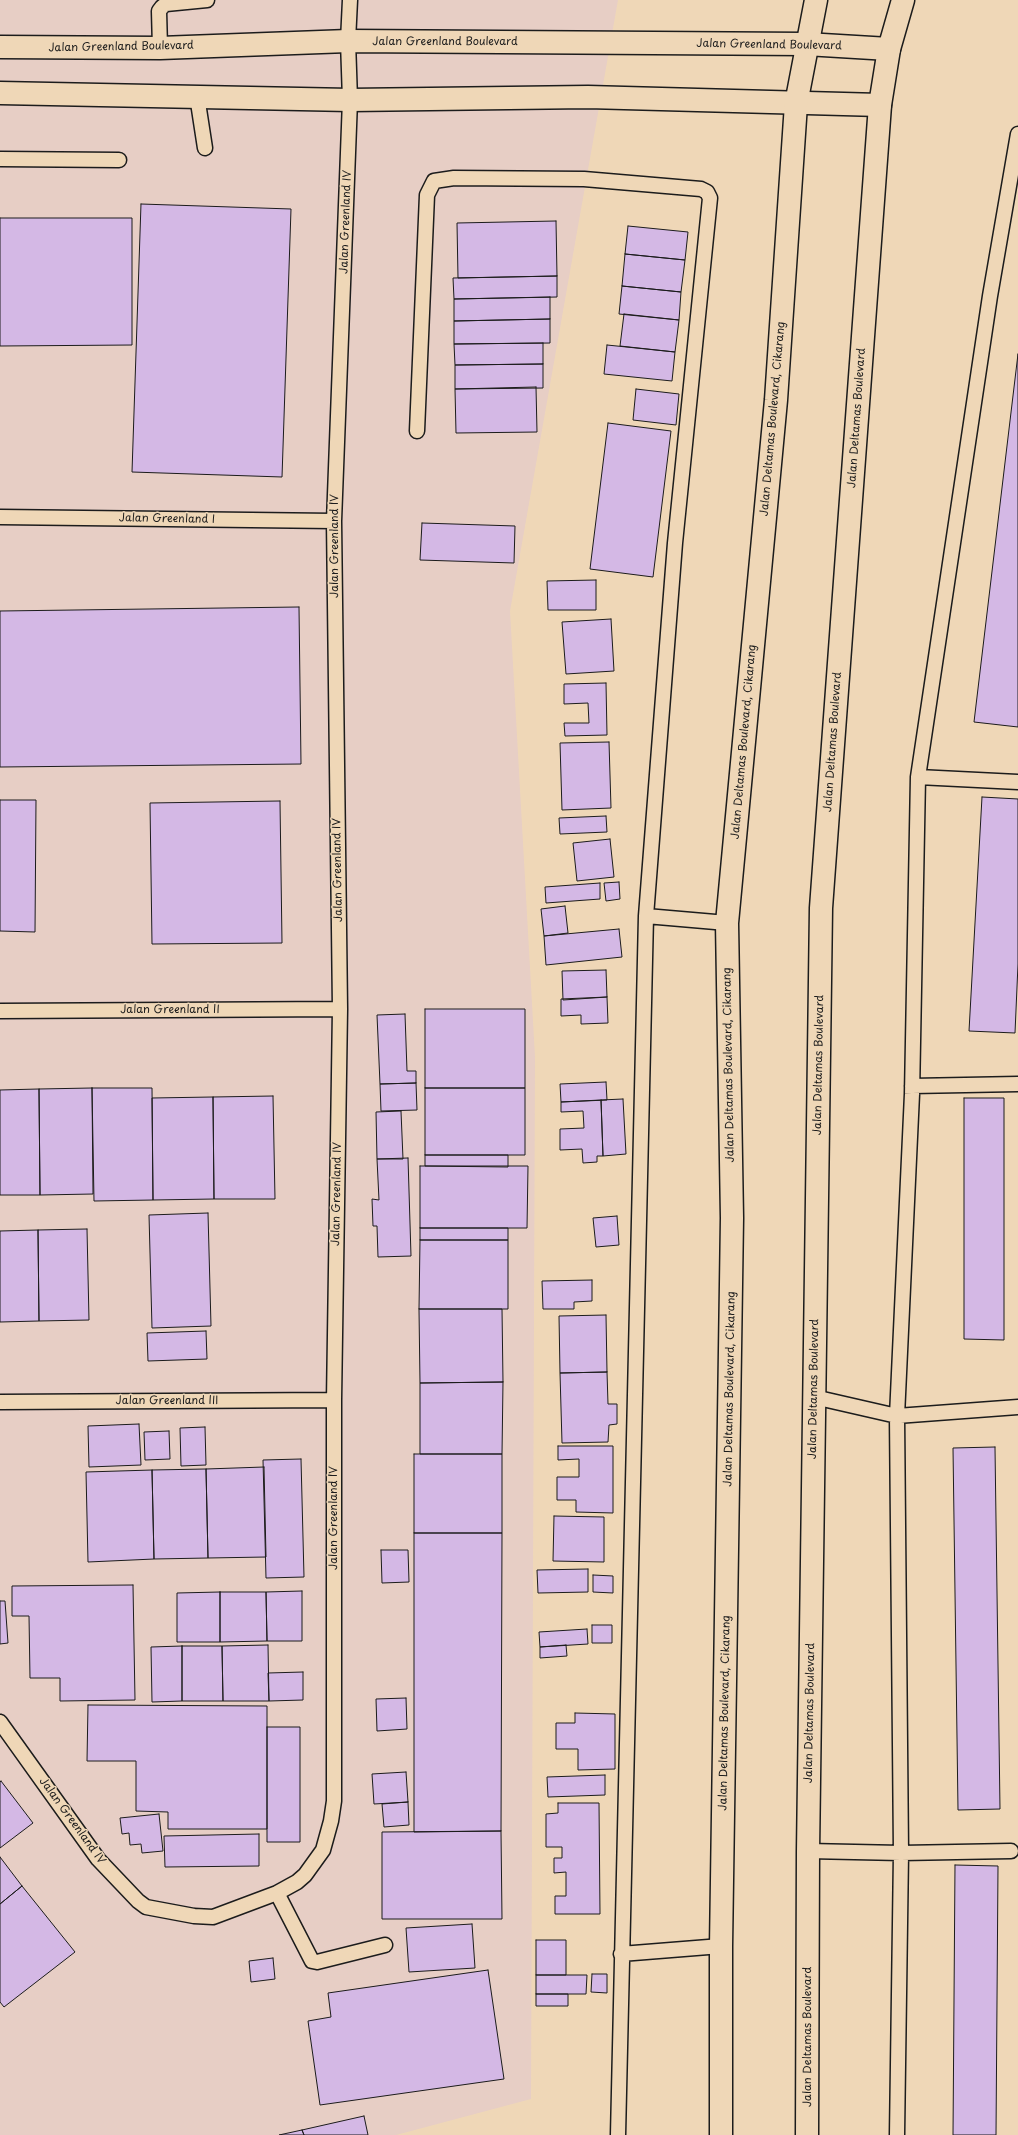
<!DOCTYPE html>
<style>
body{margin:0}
canvas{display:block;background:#efd7b7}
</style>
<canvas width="1018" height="2135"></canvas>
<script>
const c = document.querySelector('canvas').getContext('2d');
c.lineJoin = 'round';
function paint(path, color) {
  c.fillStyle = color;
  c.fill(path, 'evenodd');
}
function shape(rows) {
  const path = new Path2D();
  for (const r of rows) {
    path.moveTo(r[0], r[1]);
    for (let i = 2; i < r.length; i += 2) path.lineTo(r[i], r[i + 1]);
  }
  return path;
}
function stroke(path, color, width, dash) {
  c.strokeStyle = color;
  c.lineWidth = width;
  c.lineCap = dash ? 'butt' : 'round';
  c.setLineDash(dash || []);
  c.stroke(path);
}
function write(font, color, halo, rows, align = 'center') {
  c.font = font + ' "Playpen Sans",sans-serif';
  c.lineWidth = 3;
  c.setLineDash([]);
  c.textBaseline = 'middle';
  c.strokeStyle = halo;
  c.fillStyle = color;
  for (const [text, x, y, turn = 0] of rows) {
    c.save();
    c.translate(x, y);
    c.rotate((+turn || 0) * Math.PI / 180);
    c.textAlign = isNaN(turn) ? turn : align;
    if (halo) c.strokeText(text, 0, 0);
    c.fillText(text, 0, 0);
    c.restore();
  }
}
const built = shape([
 [0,0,618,0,510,611,535,1057,531,2099,396,2135,0,2135]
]);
const building = shape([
 [141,204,291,209,282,477,132,472,141,204],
 [0,218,132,218,132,345,0,346,0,218],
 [556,221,557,276,458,278,457,223,556,221],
 [628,226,688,232,685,260,625,254,628,226],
 [625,254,685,260,681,292,622,286,625,254],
 [557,276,557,297,454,299,453,278,557,276],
 [622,286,681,292,679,320,619,314,622,286],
 [550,297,550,319,454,321,454,299,550,297],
 [624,314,679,320,675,352,620,346,624,314],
 [550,319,550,343,454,344,454,321,550,319],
 [543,343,543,364,455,365,454,344,543,343],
 [607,345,675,352,672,381,604,374,607,345],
 [1018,354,1018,727,974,722,1018,354],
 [543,364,543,388,455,389,455,365,543,364],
 [536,387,537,432,456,433,455,389,536,387],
 [636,389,679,394,676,425,633,420,636,389],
 [608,423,671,431,653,577,590,569,608,423],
 [422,523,515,526,514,563,420,560,422,523],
 [596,580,596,610,548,610,547,581,596,580],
 [299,607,301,764,0,767,0,611,299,607],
 [611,619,614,671,566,674,562,622,611,619],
 [606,683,607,735,565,736,564,723,589,723,588,703,564,704,564,684,606,683],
 [609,742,611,808,562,810,560,743,609,742],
 [982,797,1018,799,1018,964,1015,1033,969,1031,982,797],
 [0,800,36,800,35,932,0,931,0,800],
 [280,801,282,943,152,944,150,803,280,801],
 [606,816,607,832,560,834,559,818,606,816],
 [610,839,614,877,577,881,573,843,610,839],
 [619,882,620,899,606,901,604,883,619,882],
 [600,883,600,899,546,903,545,887,600,883],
 [565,906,568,933,544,936,541,909,565,906],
 [619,929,622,957,546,965,544,936,619,929],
 [606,970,607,997,563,1000,562,971,606,970],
 [607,997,608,1023,581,1024,581,1015,561,1016,561,999,607,997],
 [425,1009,525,1009,525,1088,425,1088,425,1009],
 [405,1014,407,1071,416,1071,416,1083,380,1084,377,1015,405,1014],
 [606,1082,607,1100,561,1102,560,1084,606,1082],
 [416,1083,417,1110,381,1111,380,1084,416,1083],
 [92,1088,152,1088,153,1200,94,1201,92,1088],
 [92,1088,93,1194,40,1195,39,1089,92,1088],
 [425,1088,525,1088,525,1155,425,1155,425,1088],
 [39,1089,40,1195,0,1195,0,1090,39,1089],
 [273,1096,275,1199,214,1199,213,1097,273,1096],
 [213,1097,214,1199,153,1200,152,1098,213,1097],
 [964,1098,1004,1098,1004,1340,964,1339,964,1098],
 [623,1099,626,1154,603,1156,601,1100,623,1099],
 [601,1100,603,1156,597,1156,597,1162,583,1163,582,1149,560,1150,560,1129,584,1128,583,1111,561,1112,561,1102,601,1100],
 [401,1111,403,1159,377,1159,376,1112,401,1111],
 [425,1155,508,1155,508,1167,425,1166,425,1155],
 [408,1158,411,1256,378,1257,377,1226,373,1226,372,1199,379,1200,377,1159,408,1158],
 [420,1166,528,1166,527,1228,420,1228,420,1166],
 [208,1213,211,1326,152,1328,149,1215,208,1213],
 [617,1216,619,1245,596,1247,593,1218,617,1216],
 [420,1228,508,1228,508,1240,420,1240,420,1228],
 [87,1229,89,1320,39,1321,38,1230,87,1229],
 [38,1230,39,1321,0,1322,0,1231,38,1230],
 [420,1240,508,1240,508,1309,419,1309,420,1240],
 [592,1280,592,1301,574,1302,574,1309,543,1309,542,1281,592,1280],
 [419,1309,502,1309,503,1382,420,1383,419,1309],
 [606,1315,607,1372,560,1373,559,1316,606,1315],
 [206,1331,207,1359,148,1361,147,1333,206,1331],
 [607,1372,608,1404,617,1404,617,1424,609,1425,608,1442,562,1443,560,1373,607,1372],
 [503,1382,502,1454,420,1454,420,1383,503,1382],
 [139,1424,141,1465,89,1467,88,1426,139,1424],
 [205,1427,206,1465,181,1466,180,1428,205,1427],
 [169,1431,170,1459,145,1460,144,1432,169,1431],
 [558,1446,613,1446,613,1513,576,1512,576,1500,557,1500,557,1477,579,1477,579,1459,558,1460,558,1446],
 [995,1447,1000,1809,958,1810,953,1448,995,1447],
 [414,1454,502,1454,502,1533,414,1533,414,1454],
 [301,1459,304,1577,266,1578,263,1460,301,1459],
 [264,1467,266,1557,208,1558,206,1469,264,1467],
 [206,1469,208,1558,154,1559,152,1470,206,1469],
 [152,1470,154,1559,88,1562,86,1472,152,1470],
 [554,1516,604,1517,604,1562,553,1561,554,1516],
 [414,1533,502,1533,501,1831,414,1832,414,1533],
 [381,1550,408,1550,409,1582,382,1583,381,1550],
 [588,1569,588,1592,538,1593,537,1570,588,1569],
 [593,1575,613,1576,613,1593,593,1592,593,1575],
 [133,1585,135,1700,60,1701,60,1678,30,1678,29,1616,12,1616,12,1586,133,1585],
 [302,1591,302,1641,267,1641,266,1592,302,1591],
 [220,1592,266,1592,267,1641,220,1642,220,1592],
 [220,1592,220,1642,177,1642,177,1593,220,1592],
 [0,1601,5,1601,8,1643,0,1644,0,1601],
 [592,1625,612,1625,612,1643,592,1643,592,1625],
 [587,1629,588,1644,540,1647,539,1632,587,1629],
 [268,1645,269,1701,223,1701,222,1646,268,1645],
 [566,1645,567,1656,540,1658,540,1647,566,1645],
 [182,1646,222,1646,223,1701,182,1701,182,1646],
 [182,1646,182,1701,152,1702,151,1647,182,1646],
 [303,1672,303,1700,269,1701,268,1673,303,1672],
 [406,1698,407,1729,377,1731,376,1699,406,1698],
 [88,1705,267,1706,267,1829,168,1829,168,1812,136,1811,136,1761,87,1761,88,1705],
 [575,1713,615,1714,615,1769,578,1770,578,1749,556,1749,556,1723,575,1723,575,1713],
 [267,1727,300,1727,300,1842,267,1842,267,1727],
 [406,1772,408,1802,374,1804,372,1774,406,1772],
 [605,1775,605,1795,548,1797,547,1777,605,1775],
 [1,1781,33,1823,0,1848,0,1782,1,1781],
 [408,1802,409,1825,384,1827,382,1804,408,1802],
 [558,1803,599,1803,600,1914,555,1914,555,1896,566,1896,566,1872,554,1873,554,1858,562,1858,562,1847,546,1847,546,1814,558,1813,558,1803],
 [159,1814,163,1851,142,1853,141,1844,130,1845,129,1833,122,1834,120,1818,159,1814],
 [501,1831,502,1919,382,1919,382,1832,501,1831],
 [259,1834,259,1866,165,1867,164,1836,259,1834],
 [0,1857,22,1886,0,1904,0,1857],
 [955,1865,998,1866,996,2135,953,2135,955,1865],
 [22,1886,75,1952,4,2007,0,2002,0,1904,22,1886],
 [472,1924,475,1968,409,1972,406,1928,472,1924],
 [536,1940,566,1940,566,1975,536,1975,536,1940],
 [273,1958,275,1979,251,1982,249,1961,273,1958],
 [488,1970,504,2079,320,2105,308,2021,331,2017,328,1993,488,1970],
 [592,1974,607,1974,607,1993,591,1992,592,1974],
 [536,1975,587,1975,586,1994,536,1994,536,1975],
 [536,1994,568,1994,568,2006,536,2006,536,1994],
 [364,2116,368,2135,304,2135,302,2130,364,2116],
 [302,2130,304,2135,279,2135,302,2130]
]);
const service = shape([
 [160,48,159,11,162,7,166,4,207,0],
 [197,96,205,148],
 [0,159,119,160],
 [417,431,427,195,434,181,454,178,584,179,701,189,707,192,710,198,675,543,646,916,618,2135],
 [0,517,334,521],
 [918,777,1018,782],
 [646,916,727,923],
 [0,1011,340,1009],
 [912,1086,1018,1084],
 [814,1397,897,1416,1018,1407],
 [0,1402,334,1400],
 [0,1722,98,1859,138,1901,146,1907,194,1916,213,1917,277,1893,297,1882,305,1875,323,1850,331,1821,334,1801,334,1400,340,1009,334,521,350,100,348,41,350,0],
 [808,1851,901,1853,1011,1851],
 [277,1893,312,1961,317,1962,385,1945],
 [621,1954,721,1946],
 [897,2135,901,1853,897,1416,912,1094,918,777,990,296,1018,134]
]);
const minor = shape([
 [0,47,160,48,348,41,806,44,889,49],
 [0,93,350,100,588,97,880,105]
]);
const tertiary = shape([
 [721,2135,721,1946,732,1218,727,923,776,400,796,104,816,0],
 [807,2135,808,1851,821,908,880,105,889,49,903,0]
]);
const streetNames = [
 ["Jalan Greenland Boulevard",445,42],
 ["Jalan Greenland Boulevard",769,45,1],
 ["Jalan Greenland Boulevard",121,47,-1],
 ["Jalan Greenland IV",346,222,-88],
 ["Jalan Deltamas Boulevard",857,418,-86],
 ["Jalan Deltamas Boulevard, Cikarang",773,419,-85],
 ["Jalan Greenland I",167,519,1],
 ["Jalan Greenland IV",335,546,-90],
 ["Jalan Deltamas Boulevard, Cikarang",744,742,-85],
 ["Jalan Deltamas Boulevard",833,742,-86],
 ["Jalan Greenland IV",338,870,-91],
 ["Jalan Greenland II",170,1010],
 ["Jalan Deltamas Boulevard, Cikarang",729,1065,-91],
 ["Jalan Deltamas Boulevard",819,1065,-89],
 ["Jalan Greenland IV",337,1194,-89],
 ["Jalan Deltamas Boulevard, Cikarang",730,1389,-89],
 ["Jalan Deltamas Boulevard",814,1389,-89],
 ["Jalan Greenland III",167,1401],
 ["Jalan Greenland IV",334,1518,-90],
 ["Jalan Deltamas Boulevard, Cikarang",725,1713,-89],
 ["Jalan Deltamas Boulevard",810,1713,-89],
 ["Jalan Greenland IV",72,1821,54],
 ["Jalan Deltamas Boulevard",808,2037,-90]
];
paint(built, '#e7cec5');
paint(building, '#d4b8e5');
stroke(building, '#1c1c1c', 1);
stroke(service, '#1c1c1c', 17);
stroke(minor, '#1c1c1c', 25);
stroke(tertiary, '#1c1c1c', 25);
stroke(service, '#efd7b7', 14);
stroke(minor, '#efd7b7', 22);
stroke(tertiary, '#efd7b7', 22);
write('11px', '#1c1c1c', '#efd7b7', streetNames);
</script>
